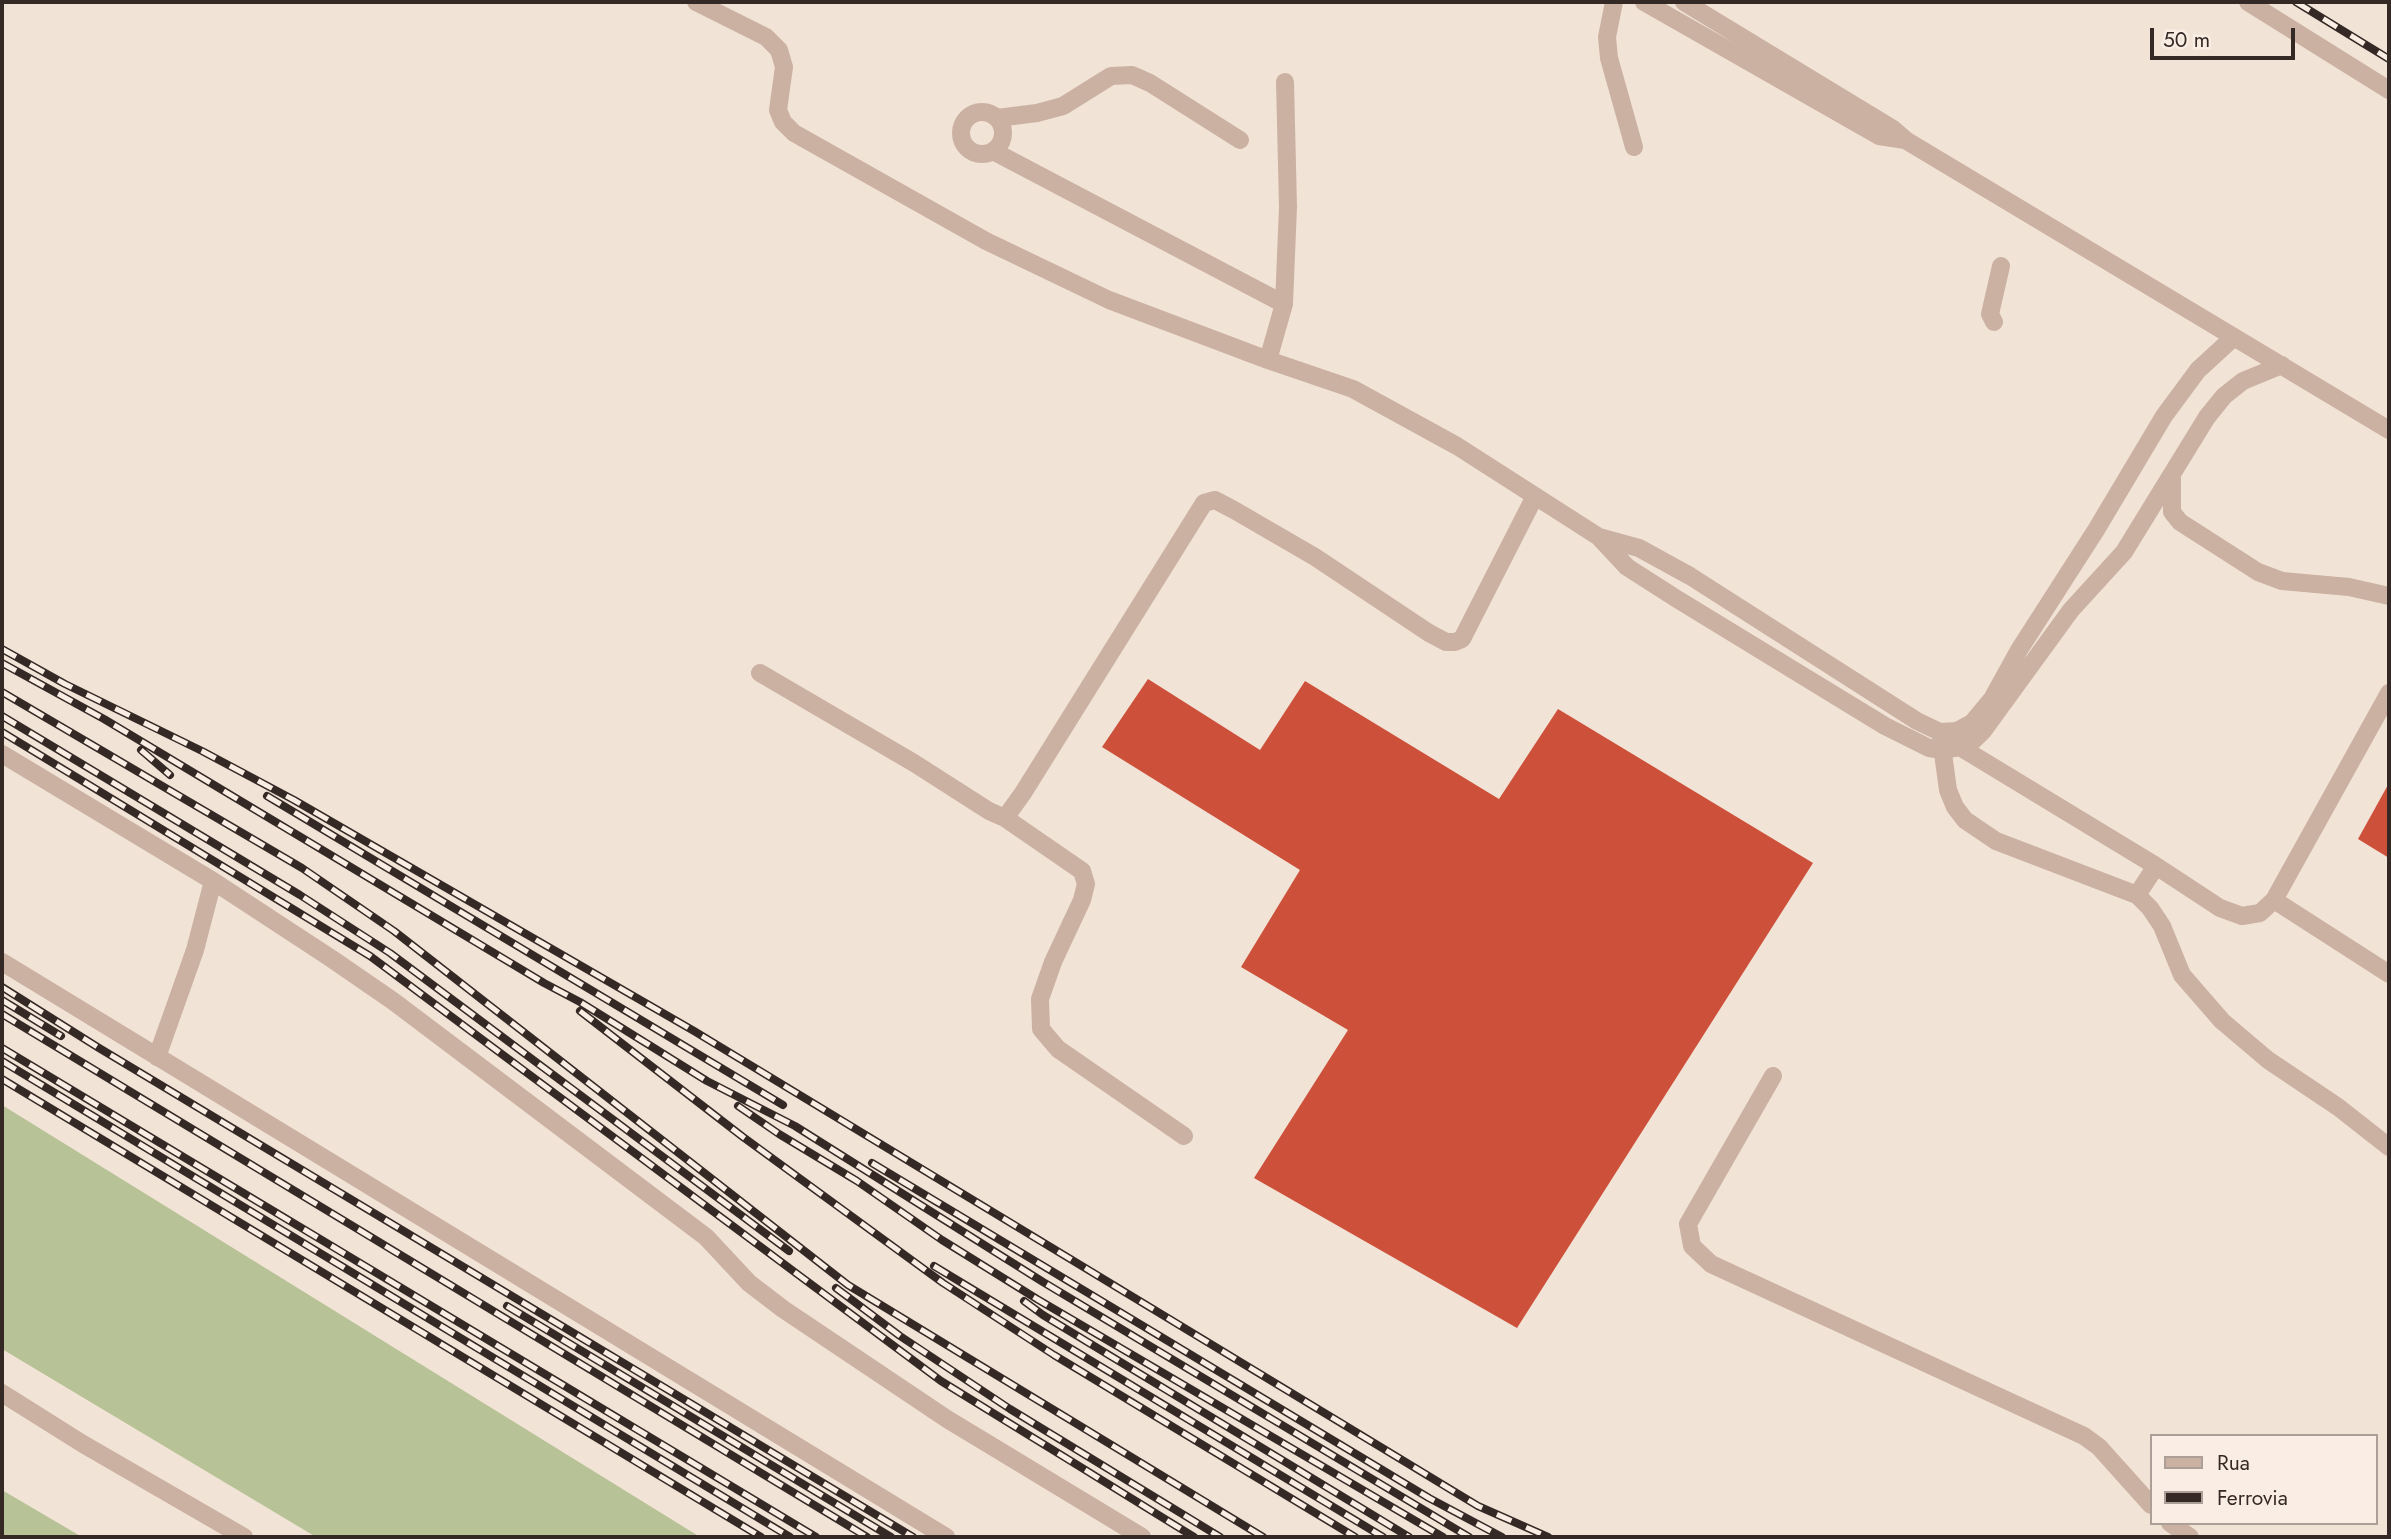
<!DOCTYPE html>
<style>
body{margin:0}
#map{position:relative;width:2391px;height:1539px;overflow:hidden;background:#f2e3d7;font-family:Jost,sans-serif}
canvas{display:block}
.frame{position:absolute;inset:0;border:4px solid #352925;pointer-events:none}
.legend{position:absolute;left:2150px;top:1434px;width:228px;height:91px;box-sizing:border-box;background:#faede3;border:2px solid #ab9f97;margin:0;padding:9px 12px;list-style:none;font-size:21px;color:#352925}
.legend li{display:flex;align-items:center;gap:14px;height:35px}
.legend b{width:35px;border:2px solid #ab9f97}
.scale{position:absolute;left:2150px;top:28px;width:145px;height:32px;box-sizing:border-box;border:4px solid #352925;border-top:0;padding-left:9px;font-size:21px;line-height:24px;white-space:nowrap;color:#352925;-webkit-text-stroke:5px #faede3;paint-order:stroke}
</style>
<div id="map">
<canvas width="2391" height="1539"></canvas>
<div class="frame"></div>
<ul class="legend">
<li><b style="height:9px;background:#cbb1a2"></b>Rua</li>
<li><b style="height:9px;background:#352925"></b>Ferrovia</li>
</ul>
<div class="scale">50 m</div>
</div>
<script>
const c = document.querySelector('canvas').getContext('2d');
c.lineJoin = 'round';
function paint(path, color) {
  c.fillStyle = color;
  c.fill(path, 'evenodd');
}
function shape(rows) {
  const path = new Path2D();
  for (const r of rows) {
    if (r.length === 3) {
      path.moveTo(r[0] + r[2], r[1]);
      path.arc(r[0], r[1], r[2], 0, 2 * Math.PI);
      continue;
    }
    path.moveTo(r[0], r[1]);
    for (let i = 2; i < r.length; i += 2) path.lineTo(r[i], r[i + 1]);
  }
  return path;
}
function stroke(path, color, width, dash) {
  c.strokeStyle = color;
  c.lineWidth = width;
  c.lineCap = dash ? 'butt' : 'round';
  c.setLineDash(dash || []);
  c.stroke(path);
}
const green = shape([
 [2,1105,700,1537,316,1537,2,1349],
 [2,1490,82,1537,2,1537]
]);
const building = shape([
 [1148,679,1260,750,1305,681,1499,799,1558,709,1813,863,1517,1328,1254,1178,1348,1030,1241,967,1300,870,1102,747],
 [2389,783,2389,858,2358,839]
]);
const minor = shape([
 [696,2,766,37,779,50,784,67,778,110,783,122,794,133,986,241,1109,300,1268,360,1353,389,1395,412,1457,446,1599,537,1627,567,1677,599,1885,726,1929,748,1942,750,1960,747,1974,740,1983,731,2071,610,2124,552,2207,417,2224,396,2243,381,2282,365],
 [1614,2,1607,37,1609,58,1634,147],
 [1644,2,1879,136,1905,140],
 [1684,2,1893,129,1907,141,2389,430],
 [2248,2,2389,90],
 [982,133,21],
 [997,118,1037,113,1063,106,1111,76,1132,75,1150,83,1240,140],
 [993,151,1284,304,1268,360],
 [1284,304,1288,207,1285,82],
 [1994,322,1990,314,2001,266],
 [2172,478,2172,512,2180,522,2258,572,2282,581,2349,587,2389,596],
 [1599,537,1639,548,1690,576,1917,721,1940,732,1957,731,1972,723,1992,699,2019,650,2096,530,2164,416,2198,370,2234,337],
 [760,673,914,763,989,811,1005,818,1023,793,1204,503,1215,500,1234,510,1315,557,1429,633,1446,642,1455,642,1462,639,1535,496],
 [1958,738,1960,747,2156,866,2220,908,2242,916,2260,913,2274,900,2389,693],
 [1941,739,1948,790,1955,807,1965,820,1996,841,2137,895,2150,908,2162,926,2182,975,2222,1021,2268,1060,2338,1107,2389,1147],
 [2,754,213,881,332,959,393,1001,706,1237,749,1283,783,1309,947,1419,1142,1537],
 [1005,818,1082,871,1086,884,1082,900,1053,962,1040,999,1041,1029,1058,1049,1184,1136],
 [2137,895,2156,866],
 [2274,900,2389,974],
 [2,962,946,1537],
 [157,1057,195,950,213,881],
 [1773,1076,1688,1224,1692,1246,1711,1264,2084,1436,2099,1447,2151,1505],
 [2,1393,83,1444,244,1537],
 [2170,1523,2190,1537]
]);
const rail = shape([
 [2296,2,2389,59],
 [2,649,65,684,202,751,294,800,694,1031,1478,1506,1548,1537],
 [2,663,104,719,544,983,580,1002,707,1081,795,1126,1043,1282,1469,1537],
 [2,692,302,868,394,931,848,1285,1263,1537],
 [2,716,300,895,390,953,789,1251],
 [2,732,370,956,941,1381,1194,1537],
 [141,750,170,775],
 [267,796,783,1105],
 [2,987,99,1048,913,1537],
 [2,1000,61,1036],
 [580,1011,743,1137,943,1283,1054,1355,1355,1537],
 [2,1014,867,1537],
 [2,1048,816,1537],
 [2,1061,790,1537],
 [2,1079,761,1537],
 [738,1106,779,1134,857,1181,942,1240,1037,1299,1443,1537],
 [872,1163,1429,1498,1502,1537],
 [934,1266,1383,1537],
 [836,1288,900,1336,1010,1409,1220,1537],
 [1024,1301,1043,1315,1409,1537],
 [507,1306,891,1537]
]);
paint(green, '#b7c296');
paint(building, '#cd513a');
stroke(minor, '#cbb1a2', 18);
stroke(rail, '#352925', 8);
stroke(rail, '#faede3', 5, [16]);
</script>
